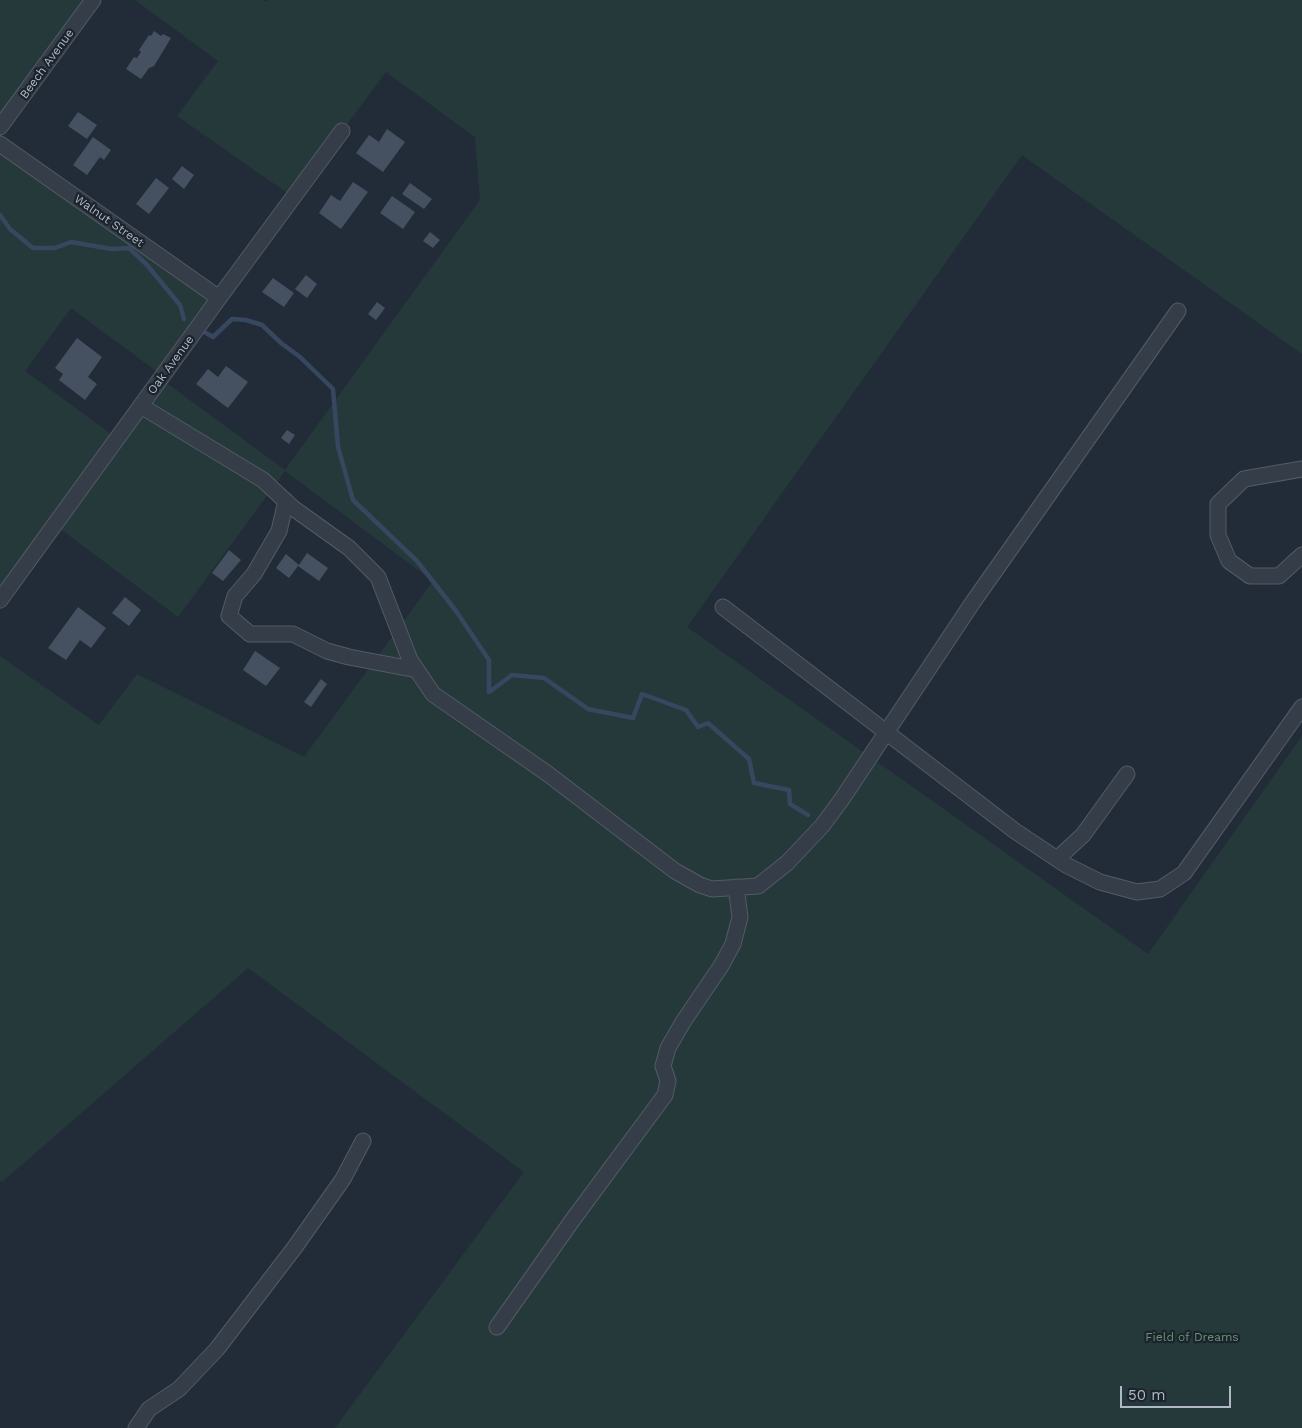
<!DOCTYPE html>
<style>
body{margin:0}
#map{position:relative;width:1302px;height:1428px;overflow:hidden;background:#222c38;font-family:"Work Sans",sans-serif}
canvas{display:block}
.scale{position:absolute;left:1120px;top:1386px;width:111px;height:22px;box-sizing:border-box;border:2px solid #b0b8c5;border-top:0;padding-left:6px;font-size:15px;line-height:18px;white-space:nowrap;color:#b0b8c5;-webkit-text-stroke:4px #1b232d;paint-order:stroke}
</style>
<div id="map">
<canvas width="1302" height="1428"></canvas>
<div class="scale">50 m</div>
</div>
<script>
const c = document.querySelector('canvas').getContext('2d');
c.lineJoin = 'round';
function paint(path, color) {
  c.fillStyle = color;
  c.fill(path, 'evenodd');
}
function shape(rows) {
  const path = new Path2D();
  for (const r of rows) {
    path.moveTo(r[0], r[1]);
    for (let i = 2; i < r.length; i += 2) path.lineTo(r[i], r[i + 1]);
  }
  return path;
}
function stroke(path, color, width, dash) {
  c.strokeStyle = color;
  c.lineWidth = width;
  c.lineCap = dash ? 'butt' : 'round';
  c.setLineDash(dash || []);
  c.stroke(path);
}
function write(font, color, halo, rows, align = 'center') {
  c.font = font + ' "Work Sans",sans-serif';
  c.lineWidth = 4.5;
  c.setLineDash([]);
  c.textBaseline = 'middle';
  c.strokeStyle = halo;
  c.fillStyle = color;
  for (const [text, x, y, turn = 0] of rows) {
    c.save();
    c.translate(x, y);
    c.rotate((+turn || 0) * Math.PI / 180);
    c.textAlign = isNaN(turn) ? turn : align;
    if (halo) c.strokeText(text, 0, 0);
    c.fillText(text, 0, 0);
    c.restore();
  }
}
const green = shape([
 [0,0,93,0,0,127],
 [135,0,263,0,266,2,268,0,1302,0,1302,354,1022,155,687,627,1148,954,1302,736,1302,1428,335,1428,524,1172,248,968,2,1182,0,1180,0,656,99,725,137,674,304,757,433,581,285,471,178,617,55,525,0,600,0,144,219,298,163,376,71,308,25,371,118,439,161,379,285,470,480,200,475,137,386,72,293,197,177,116,218,61]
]);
const stream = shape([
 [0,215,10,229,33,248,55,248,71,242,112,249,129,248,147,265,180,305,184,319],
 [206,333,213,337,232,319,246,320,262,325,281,343,300,357,333,389,338,447,353,500,417,561,456,611,489,660,489,692,512,675,544,678,588,709,633,718,642,694,686,710,698,727,708,723,749,759,754,783,789,790,790,804,808,815]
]);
const building = shape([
 [154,31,161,36,163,34,171,38,154,66,149,68,141,79,126,69,134,57,137,58,141,52,139,50,149,35,151,36],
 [78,112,97,125,87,139,68,126],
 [387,129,405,142,383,172,356,153,369,135,379,142],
 [93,137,111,150,104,160,100,157,87,175,73,165],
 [182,166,194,175,184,189,172,179],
 [156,178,169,188,149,214,136,204],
 [353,182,368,192,341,229,319,213,331,195,340,201],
 [410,183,432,199,424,209,402,194],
 [392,196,415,212,403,229,380,213],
 [430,232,440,240,433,248,423,241],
 [306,275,317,284,307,298,295,289],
 [273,278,294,293,284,307,262,292],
 [377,302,385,308,376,320,368,314],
 [77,338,102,357,88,377,97,384,85,400,59,380,63,374,55,368],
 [226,366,248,382,228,408,196,384,208,369,218,377],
 [287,430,295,435,289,444,281,438],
 [229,550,241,560,223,581,212,573],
 [307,553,328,568,319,581,298,566,289,578,276,568,286,554,299,565],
 [125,597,141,610,129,626,112,613],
 [78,607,106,628,91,648,80,640,66,660,48,648],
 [255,651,280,668,266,686,243,670],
 [321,679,327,684,311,707,304,702]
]);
const minor = shape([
 [0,127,93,0],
 [0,144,219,298],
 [141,406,263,480,293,508,349,548,378,577,410,660,433,694,548,774,675,871,700,885,712,889,758,886,787,863,822,826,842,799,973,602,1178,311],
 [1302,469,1244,479,1218,504,1218,535,1229,561,1250,576,1279,576,1302,555],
 [286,501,279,531,254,574,235,596,229,616,250,634,293,634,327,651,349,657,417,670],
 [0,600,219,298,342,131],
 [723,607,1015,831,1066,865,1100,882,1137,892,1160,889,1184,873,1302,707],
 [1057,859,1083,835,1127,774],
 [497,1327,574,1218,665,1095,668,1081,663,1066,668,1048,683,1022,721,966,733,944,740,917,736,887],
 [136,1428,149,1409,179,1389,217,1349,295,1247,343,1179,363,1141]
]);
const streetNames = [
 ["Beech Avenue",47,64,-54],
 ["Walnut Street",109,221,35],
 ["Oak Avenue",171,365,-54]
];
const parkNames = [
 ["Field of Dreams",1192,1337]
];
paint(green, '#25393a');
stroke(stream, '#36475f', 4.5);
paint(building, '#455160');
stroke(minor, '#535b66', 17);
stroke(minor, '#353d48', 15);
write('12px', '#b0b8c5', '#1b232d', streetNames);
write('12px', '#689472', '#1b232d', parkNames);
</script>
